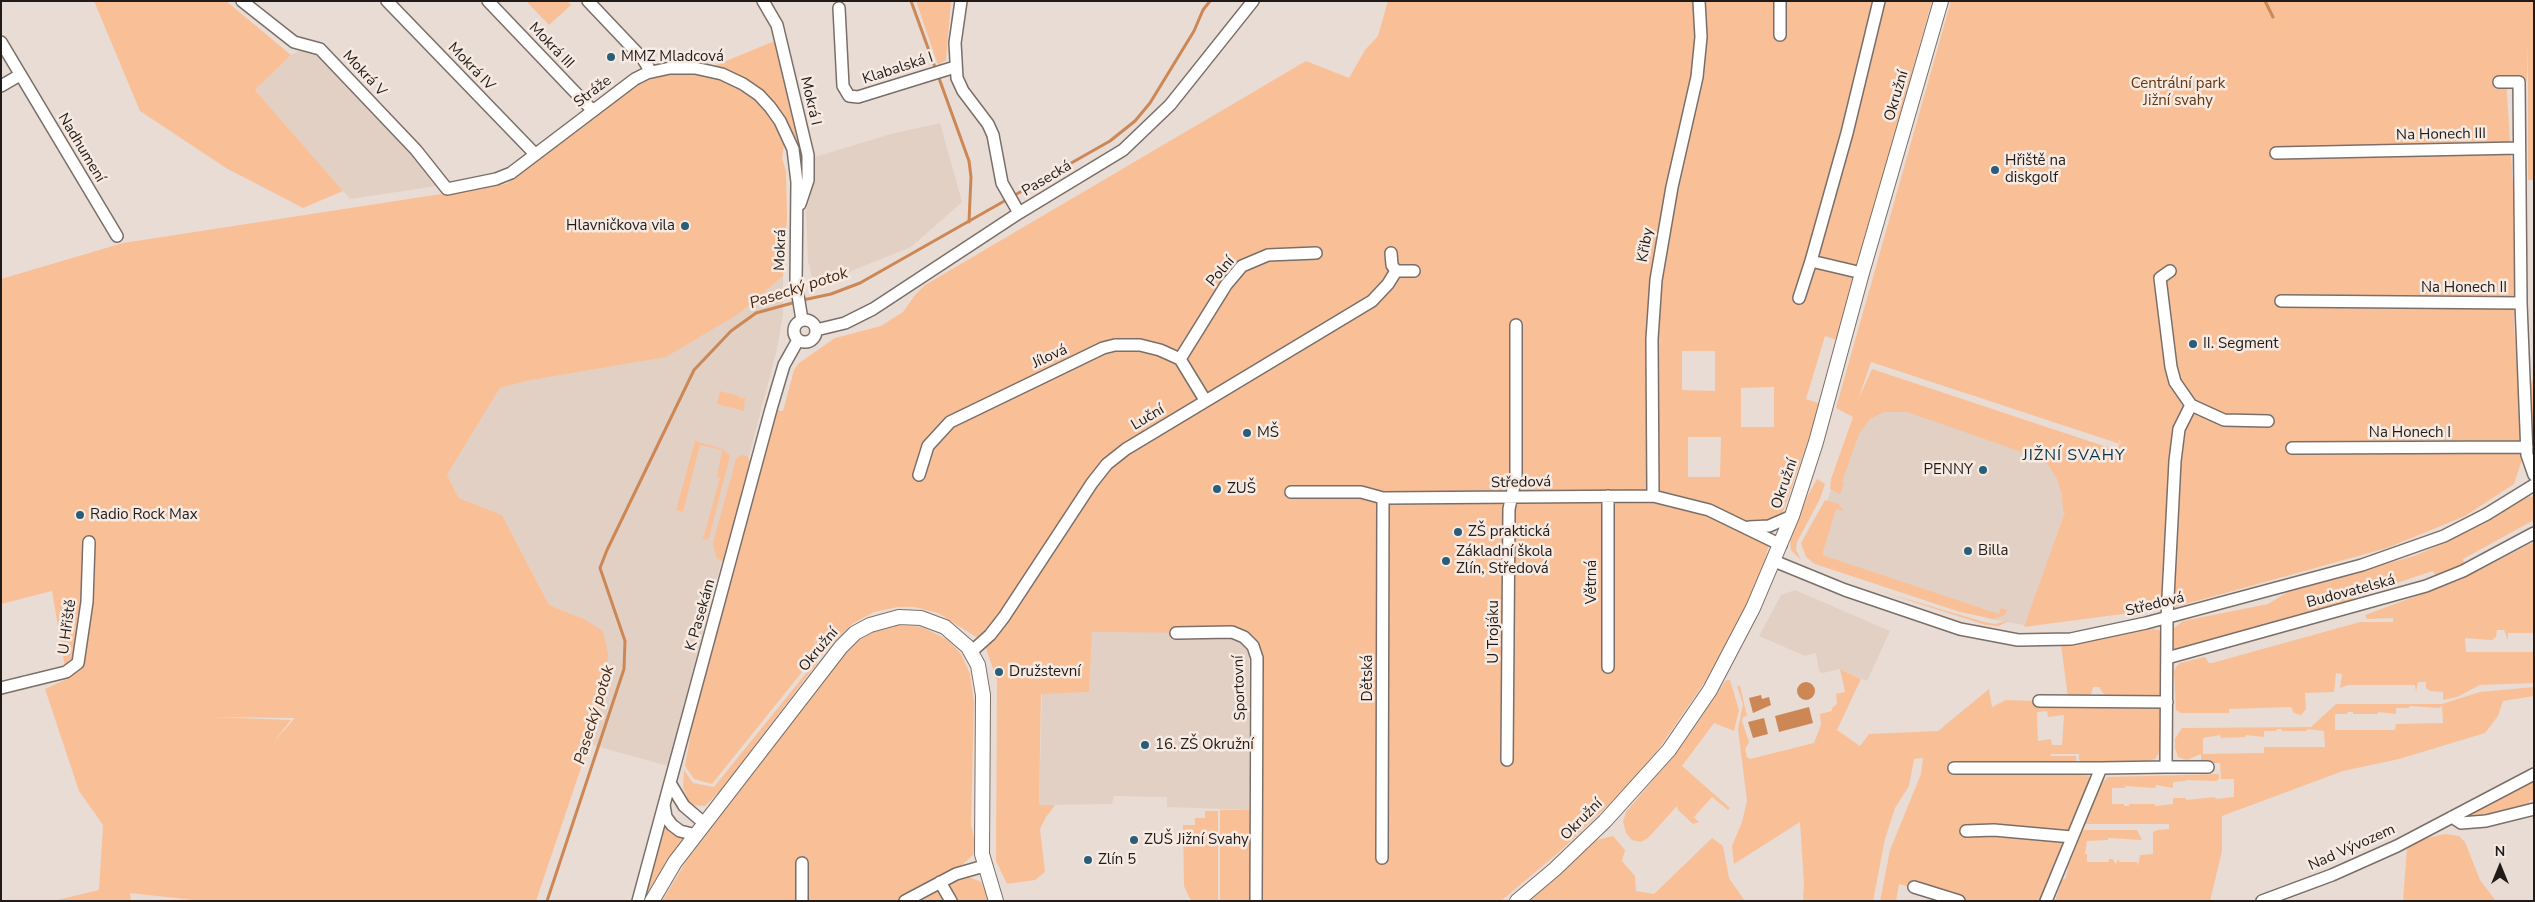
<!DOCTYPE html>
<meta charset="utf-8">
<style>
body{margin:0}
#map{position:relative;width:2535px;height:902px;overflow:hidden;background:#e8dcd4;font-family:"Nunito Sans",sans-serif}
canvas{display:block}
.frame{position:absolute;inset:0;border:2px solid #201b18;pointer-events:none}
.north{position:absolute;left:2475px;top:842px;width:50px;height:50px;-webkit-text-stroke:4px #f6eae2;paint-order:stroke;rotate:0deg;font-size:14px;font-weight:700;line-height:20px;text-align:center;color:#201b18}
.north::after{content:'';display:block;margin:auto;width:18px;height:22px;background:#201b18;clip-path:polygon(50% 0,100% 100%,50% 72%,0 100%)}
</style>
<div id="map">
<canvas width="2535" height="902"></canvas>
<div class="frame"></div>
<div class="north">N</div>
</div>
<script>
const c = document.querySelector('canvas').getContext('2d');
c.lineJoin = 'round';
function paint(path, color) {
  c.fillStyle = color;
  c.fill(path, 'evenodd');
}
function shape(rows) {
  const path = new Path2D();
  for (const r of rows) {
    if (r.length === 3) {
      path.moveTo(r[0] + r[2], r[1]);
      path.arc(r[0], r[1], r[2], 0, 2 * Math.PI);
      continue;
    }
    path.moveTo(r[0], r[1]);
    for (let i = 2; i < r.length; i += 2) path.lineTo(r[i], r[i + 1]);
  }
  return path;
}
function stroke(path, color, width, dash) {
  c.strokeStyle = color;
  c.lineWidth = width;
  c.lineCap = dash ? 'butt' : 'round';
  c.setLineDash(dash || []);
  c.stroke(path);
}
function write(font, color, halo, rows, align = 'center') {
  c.font = font + ' "Nunito Sans",sans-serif';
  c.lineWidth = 5;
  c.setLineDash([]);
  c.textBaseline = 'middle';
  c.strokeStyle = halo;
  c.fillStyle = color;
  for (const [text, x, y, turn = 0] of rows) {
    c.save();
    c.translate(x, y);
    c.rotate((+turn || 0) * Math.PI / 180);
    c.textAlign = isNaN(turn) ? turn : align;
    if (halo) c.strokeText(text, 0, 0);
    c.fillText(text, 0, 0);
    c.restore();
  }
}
const built = shape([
 [317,42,450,184,350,199,255,90,291,55],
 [940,123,962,202,911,247,814,286,808,261,806,212,814,181,815,157,891,134],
 [783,276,783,314,777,349,668,766,589,744,607,677,584,619,549,605,502,515,459,498,447,475,500,388,531,380,740,313],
 [1867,388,2101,467,2025,625,1989,619,1815,558,1815,536],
 [1795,590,1890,631,1867,681,1840,669,1823,673,1819,671,1816,653,1805,656,1759,636,1781,595],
 [1091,630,1249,633,1249,810,1167,807,1167,797,1114,796,1112,804,1039,805,1042,693,1089,692]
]);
const green = shape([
 [94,1,226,1,291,55,255,90,343,191,303,208,226,168,140,111],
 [526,1,567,1,571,5,549,25],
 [916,1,951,1,946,60,938,65],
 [1388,1,1932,1,1837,340,1825,336,1806,399,1818,403,1817,415,1783,512,1774,521,1755,519,1773,528,1761,575,1742,617,1715,667,1658,750,1622,792,1558,853,1501,901,1220,901,1220,810,1250,810,1250,635,1243,631,1209,633,1092,632,1089,692,1041,694,1039,805,1055,805,1046,817,1040,829,1045,872,1035,880,1007,884,996,861,997,681,984,642,938,613,914,607,898,607,874,612,852,624,816,661,815,635,814,657,712,784,694,779,685,766,698,693,728,593,776,413,777,410,783,411,794,370,799,363,835,338,881,326,903,312,915,295,925,285,1306,61,1349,78,1365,50,1378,36],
 [1682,351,1715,351,1715,391,1682,390],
 [1774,387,1774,427,1741,427,1741,388],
 [1688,437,1721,437,1720,477,1688,477],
 [1951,1,2534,1,2534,180,2528,180,2528,43,2527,81,2506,79,2515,217,2514,326,2522,431,2522,460,2514,484,2465,516,2387,548,2175,607,2024,627,2065,512,2063,511,2062,495,2057,479,2049,466,2036,457,1907,412,1884,412,1870,419,1859,434,1842,482,1844,483,1840,494,1830,489,1831,479,1853,417,1836,408],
 [1871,362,2120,444,2118,439,2121,442,2116,450,1872,369,1858,400],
 [777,40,796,118,805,170,802,182,797,152,741,77,714,66],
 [684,72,706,74,726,80,744,89,771,113,785,139,782,158,786,171,787,217,783,276,740,313,666,357,531,380,500,388,447,475,459,498,502,515,549,605,584,619,603,631,608,654,607,677,589,744,536,901,203,901,130,893,131,901,53,901,99,890,103,825,79,791,45,689,67,679,52,591,1,604,1,279,123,243,506,184,639,84,664,74],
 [211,717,294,718,294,719,273,743,291,720],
 [2534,377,2534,461,2529,387],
 [720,391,739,396,740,399,745,397,744,411,717,404],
 [695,441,723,449,730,456,709,538,706,540,701,538,704,536,720,477,717,477,722,450,700,445,683,512,676,510],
 [741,455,747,456,751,463,724,562,716,557,713,543,736,459],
 [1817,479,1825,484,1820,499,1797,542,1796,550,1801,560,1791,550,1790,538,1807,497],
 [2534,496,2534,520,2463,559,2464,565,2437,577,2433,571,2354,597,2354,602,2177,650,2172,646,2171,636,2173,629,2183,621,2268,604,2288,592,2417,555,2471,530,2528,497],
 [1825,500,1839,504,1843,511,1836,509,1822,555,1999,614,2001,608,2007,610,2005,615,1994,619,1960,612,1815,564,1806,557,1801,543],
 [2534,542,2534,633,2508,633,2508,640,2504,630,2497,630,2496,637,2492,640,2465,638,2466,652,2534,652,2534,683,2480,685,2457,697,2443,700,2443,692,2430,691,2426,688,2426,682,2418,682,2416,692,2415,685,2348,685,2340,688,2342,674,2336,673,2334,692,2305,693,2306,709,2301,715,2294,713,2291,707,2229,709,2229,713,2181,713,2176,710,2174,671,2176,667,2180,663,2205,657,2209,663,2212,663,2360,622,2393,622,2393,618,2367,619,2365,615,2460,580],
 [1873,589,1984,622,1995,624,2010,620,1999,626,1986,625],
 [897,625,922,627,948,640,961,654,970,674,974,702,971,825,975,842,973,855,961,866,969,877,981,882,990,901,662,901,687,860,841,658,856,642,878,629],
 [2153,629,2159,630,2162,635,2163,647,2160,647,2160,700,2106,697,2099,687,2093,687,2091,695,2086,698,2068,697,2061,645],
 [816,661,817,663,721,790,705,806,691,805,683,788,684,770,693,783,714,787],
 [1840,669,1861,679,1837,730,1860,746,1869,734,1938,731,1989,689,1992,707,2006,700,2160,705,2160,751,2155,759,2148,761,2082,762,2079,760,2079,754,2051,754,2051,756,2076,756,2077,772,2089,776,2089,779,2040,901,1963,901,1899,884,1896,901,1880,901,1890,850,1921,774,1923,758,1914,759,1909,786,1895,808,1885,839,1873,901,1803,901,1804,884,1800,822,1734,864,1732,846,1742,822,1747,801,1738,729,1743,704,1737,686,1740,686,1747,716,1743,717,1742,721,1749,742,1745,749,1747,757,1750,759,1814,743,1821,725,1820,714,1832,711,1832,708,1837,704,1836,694,1845,692],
 [2047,711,2048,717,2064,715,2062,745,2052,745,2051,739,2038,741,2037,712],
 [1726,680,1730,680,1739,710,1734,731,1714,723,1682,766,1730,808,1728,810,1712,797,1694,817,1699,822,1693,824,1678,810,1677,806,1648,838,1641,842,1632,840,1626,833,1623,822,1626,812,1680,748],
 [2534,687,2534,696,2503,701,2498,716,2485,733,2399,759,2343,771,2222,816,2222,851,2210,901,2055,901,2062,880,2066,878,2068,867,2083,830,2137,830,2142,840,2108,838,2108,840,2087,841,2085,854,2087,854,2087,862,2109,862,2109,859,2113,859,2115,864,2119,859,2119,862,2137,862,2138,866,2140,855,2153,854,2153,832,2158,830,2169,829,2169,824,2084,824,2102,783,2108,777,2219,774,2219,779,2216,781,2186,780,2186,781,2173,782,2173,788,2156,785,2155,788,2125,786,2125,788,2112,788,2112,804,2124,804,2124,806,2129,806,2129,804,2155,804,2155,806,2173,804,2173,798,2186,798,2186,800,2215,797,2216,799,2234,797,2234,779,2221,779,2220,763,2201,763,2201,754,2187,760,2178,757,2175,748,2175,739,2182,728,2311,727,2336,704,2442,704,2480,692],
 [2409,706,2439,708,2442,706,2443,723,2396,724,2395,730,2335,730,2335,714,2347,714,2348,712,2353,712,2353,714,2378,714,2378,712,2396,714,2396,708,2409,708],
 [2277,729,2281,729,2282,731,2307,731,2307,729,2324,731,2325,747,2264,747,2264,753,2203,754,2203,738,2220,735,2221,738,2245,737,2246,735,2264,737,2264,731,2276,731],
 [2534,780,2534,800,2529,801,2531,805,2497,814,2466,818,2463,817],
 [1205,811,1218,811,1218,901,1191,901,1184,886,1183,825,1195,825,1195,818,1205,818],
 [663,823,685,838,657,877,643,901],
 [2445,834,2459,836,2465,842,2480,880,2496,901,2403,901,2407,848,2423,839],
 [1613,836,1625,850,1622,861,1635,876,1636,891,1654,894,1712,838,1723,846,1729,878,1745,901,1527,901,1596,840]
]);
const water = shape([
 [1806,691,9],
 [1761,695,1762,699,1769,697,1771,705,1753,713,1749,698],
 [1809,707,1813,723,1779,732,1775,716],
 [1764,718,1768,734,1753,738,1748,722]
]);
const stream = shape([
 [911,1,969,161,971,177,969,222],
 [2265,1,2273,17],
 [803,300,831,294,860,283,1110,141,1135,121,1150,103,1194,31,1203,10,1210,1],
 [547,901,624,669,625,641,600,568,607,550,694,370,731,331,756,313,796,302]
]);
const minor = shape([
 [242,1,294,42,320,49,416,150,447,189,496,179,511,173,635,79,647,73,670,68,695,68,722,74,743,84,759,95,770,107,780,121,793,149,797,182,796,283,802,320],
 [387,1,534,153],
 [488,1,593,111],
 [588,1,643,59,651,72],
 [763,1,777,25,808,155,808,180,800,204],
 [961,1,955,43,957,78,963,91,988,124,993,135,1002,183,1019,213],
 [1780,1,1780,35],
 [839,8,843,86,849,96,858,97,955,67],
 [1,42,117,236],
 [2499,82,2519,82,2521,303,2527,455,2534,475],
 [1,86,20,75],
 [2276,153,2519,148],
 [1391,253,1392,265,1396,271],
 [1396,271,1414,271],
 [1862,273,1811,261,1847,133,1879,1],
 [1799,298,1811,261],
 [2281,301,2521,303],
 [805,331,11],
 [816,330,845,323,873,309,1019,213,1123,150,1170,105,1253,1],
 [1180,359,1226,285,1242,266,1268,255,1316,253],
 [2191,405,2224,420,2268,421],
 [2292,448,2527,447],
 [919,475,928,446,950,422,1039,379,1103,348,1115,345,1140,345,1160,350,1180,359,1205,400],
 [1291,492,1361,492,1383,498,1653,496,1709,510,1781,545],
 [1653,496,1652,339,1656,280,1672,187,1697,77,1701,37,1699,1],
 [1749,527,1769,526,1792,516],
 [1774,561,1845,590,1960,629,2018,640,2071,639,2146,623,2362,565,2444,536,2487,514,2534,485],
 [1176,633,1232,632,1244,637,1253,646,1257,658,1256,901],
 [971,652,990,635,1004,617,1092,483,1107,464,1126,449,1372,301,1388,284,1396,271],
 [2167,658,2426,586,2463,571,2534,533],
 [1608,667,1608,496],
 [1,688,66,672,78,663,87,602,89,542],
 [2039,701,2167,702],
 [1507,760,1509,509,1516,476,1516,325],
 [2166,767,2208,767],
 [1954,768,2101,768],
 [670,783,684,806,704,823],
 [664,805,666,817,672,825,680,831,696,835],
 [2452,817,2461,823,2486,821,2534,809],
 [1966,831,1994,830,2072,837],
 [1382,858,1383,498],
 [940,882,951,901],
 [1914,887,1959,901],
 [638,901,771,409,784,365,798,340],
 [802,901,802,863],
 [905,901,956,874,984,866],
 [2046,901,2101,768,2166,767,2167,617,2175,461,2179,429,2191,405,2175,382,2171,367,2160,278,2170,271],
 [2262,901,2332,875,2397,846,2534,774]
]);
const tertiary = shape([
 [652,901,675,862,841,647,855,633,870,625,899,617,921,618,945,627,968,647,978,665,983,695,982,854,996,901],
 [1517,901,1555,869,1605,821,1669,750,1710,690,1753,608,1792,516,1816,442,1862,273,1941,1]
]);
const markers = [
 [611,57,5,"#2a5d79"],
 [1995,170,5,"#2a5d79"],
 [685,226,5,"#2a5d79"],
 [2193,344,5,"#2a5d79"],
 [1247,433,5,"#2a5d79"],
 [1983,470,5,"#2a5d79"],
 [1217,489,5,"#2a5d79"],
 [80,515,5,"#2a5d79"],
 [1458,532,5,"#2a5d79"],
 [1968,551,5,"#2a5d79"],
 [1446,561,5,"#2a5d79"],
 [999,672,5,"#2a5d79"],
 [1145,745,5,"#2a5d79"],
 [1134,840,5,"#2a5d79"],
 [1088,860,5,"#2a5d79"]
];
const streetNames = [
 ["Mokrá III",551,46,46],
 ["Mokrá IV",471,67,46],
 ["Klabalská I",898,69,-18],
 ["Mokrá V",364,74,47],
 ["Stráže",593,92,-37],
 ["Okružní",1897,96,-74],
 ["Mokrá I",810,101,77],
 ["Na Honech III",2441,135,-1],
 ["Nadhumení",81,148,59],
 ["Pasecká",1047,179,-31],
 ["Křiby",1646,245,-80],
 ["Mokrá",781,250,-88],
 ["Polní",1221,272,-50],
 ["Na Honech II",2464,288],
 ["Jílová",1050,357,-25],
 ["Luční",1148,418,-31],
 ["Na Honech I",2410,433],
 ["Středová",1521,483,-1],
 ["Okružní",1785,484,-71],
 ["Větrná",1592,582,-90],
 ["Budovatelská",2351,592,-15],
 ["Středová",2155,605,-14],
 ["K Pasekám",701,615,-74],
 ["U Hřiště",68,627,-82],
 ["U Trojáku",1494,632,-90],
 ["Okružní",819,650,-50],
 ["Dětská",1368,678,-90],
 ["Sportovní",1240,688,-92],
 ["Okružní",1582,820,-45],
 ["Nad Vývozem",2352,848,-24]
];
const poiNames = [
 ["MMZ Mladcová",621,57],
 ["Hřiště na",2005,161],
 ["diskgolf",2005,178],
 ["Hlavničkova vila",675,226,"right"],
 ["II. Segment",2203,344],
 ["MŠ",1257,433],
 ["PENNY",1973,470,"right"],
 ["ZUŠ",1227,489],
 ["Radio Rock Max",90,515],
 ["ZŠ praktická",1468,532],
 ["Billa",1978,551],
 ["Základní škola",1456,552],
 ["Zlín, Středová",1456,569],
 ["Družstevní",1009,672],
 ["16. ZŠ Okružní",1155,745],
 ["ZUŠ Jižní Svahy",1144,840],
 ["Zlín 5",1098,860]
];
const parkNames = [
 ["Centrální park",2178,84],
 ["Jižní svahy",2178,101]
];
const waterNames = [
 ["Pasecký potok",799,289,-18],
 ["Pasecký potok",595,715,-73]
];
const neighbourhoodNames = [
 ["JIŽNÍ SVAHY",2074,456]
];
paint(built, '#e3d0c4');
paint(green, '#f9c098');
paint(water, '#cd8755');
stroke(stream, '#cd8755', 3);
stroke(minor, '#7a6f68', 14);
stroke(tertiary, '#7a6f68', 16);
stroke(minor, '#fff', 11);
stroke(tertiary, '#fff', 14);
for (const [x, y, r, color] of markers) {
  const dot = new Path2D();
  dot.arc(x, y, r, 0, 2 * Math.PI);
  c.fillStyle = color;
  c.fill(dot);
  stroke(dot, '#f6eae2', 2);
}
write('15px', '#201b18', '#f6eae2', streetNames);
write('15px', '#201b18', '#f6eae2', poiNames, 'left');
write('15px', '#64360f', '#f6eae2', parkNames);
write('italic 16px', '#472a14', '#f6eae2', waterNames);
c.letterSpacing = '1px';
write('16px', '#073349', '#f6eae2', neighbourhoodNames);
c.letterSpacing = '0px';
</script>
